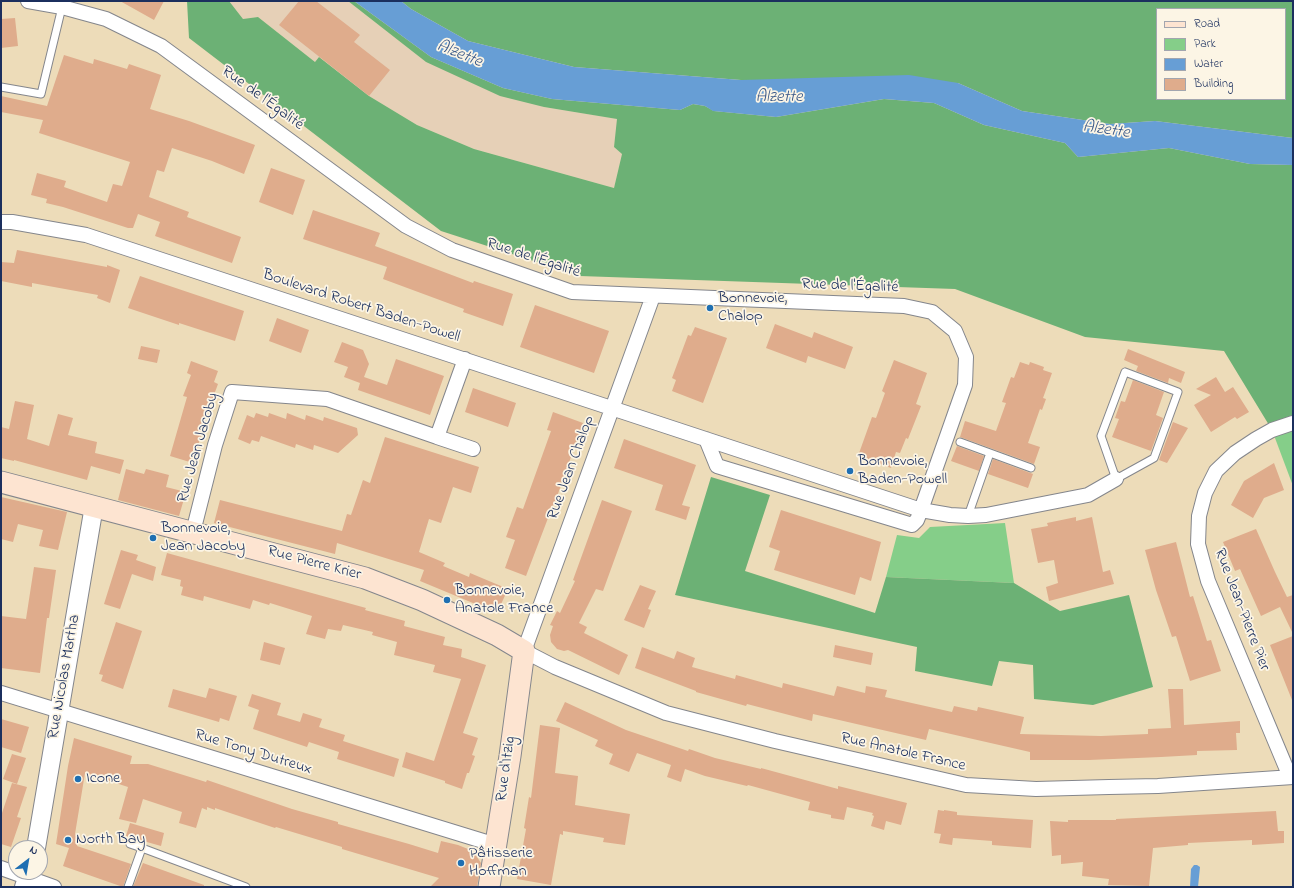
<!DOCTYPE html>
<meta charset="utf-8">
<style>
body{margin:0}
#map{position:relative;width:1294px;height:888px;overflow:hidden;background:#eddcb9;font-family:"Indie Flower",sans-serif}
canvas{display:block}
.frame{position:absolute;inset:0;border:2px solid #1b2f5e;pointer-events:none}
.legend{position:absolute;left:1156px;top:8px;width:130px;height:92px;box-sizing:border-box;background:#fcf5e5;border:1px solid #a2a6af;margin:0;padding:5px 7px;list-style:none;font-size:12px;color:#1b2f5e}
.legend li{display:flex;align-items:center;gap:8px;height:20px}
.legend b{width:20px;border:1px solid #a2a6af}
.north{position:absolute;left:8px;top:840px;width:40px;height:40px;box-sizing:border-box;background:#fcf5e5;border:1px solid #a2a6af;border-radius:50%;rotate:31deg;font-size:11px;font-weight:700;line-height:16px;text-align:center;color:#1b2f5e}
.north::after{content:'';display:block;margin:auto;width:14px;height:18px;background:#1f6fb2;clip-path:polygon(50% 0,100% 100%,50% 72%,0 100%)}
</style>
<div id="map">
<canvas width="1294" height="888"></canvas>
<div class="frame"></div>
<ul class="legend">
<li><b style="height:5px;background:#fde4d1"></b>Road</li>
<li><b style="height:11px;background:#85ce89"></b>Park</li>
<li><b style="height:11px;background:#679ed5"></b>Water</li>
<li><b style="height:11px;background:#dfac8c"></b>Building</li>
</ul>
<div class="north">N</div>
</div>
<script>
const c = document.querySelector('canvas').getContext('2d');
c.lineJoin = 'round';
function paint(path, color) {
  c.fillStyle = color;
  c.fill(path, 'evenodd');
}
function shape(rows) {
  const path = new Path2D();
  for (const r of rows) {
    path.moveTo(r[0], r[1]);
    for (let i = 2; i < r.length; i += 2) path.lineTo(r[i], r[i + 1]);
  }
  return path;
}
function stroke(path, color, width, dash) {
  c.strokeStyle = color;
  c.lineWidth = width;
  c.lineCap = dash ? 'butt' : 'round';
  c.setLineDash(dash || []);
  c.stroke(path);
}
function write(font, color, halo, rows, align = 'center') {
  c.font = font + ' "Indie Flower",sans-serif';
  c.lineWidth = 3.5;
  c.setLineDash([]);
  c.textBaseline = 'middle';
  c.strokeStyle = halo;
  c.fillStyle = color;
  for (const [text, x, y, turn = 0] of rows) {
    c.save();
    c.translate(x, y);
    c.rotate((+turn || 0) * Math.PI / 180);
    c.textAlign = isNaN(turn) ? turn : align;
    if (halo) c.strokeText(text, 0, 0);
    c.fillText(text, 0, 0);
    c.restore();
  }
}
const built = shape([
 [229,1,348,1,426,62,544,107,618,119,614,147,622,154,614,188,474,149,417,125,369,96,319,57,315,62,258,17,243,19]
]);
const green = shape([
 [1293,423,1293,486,1272,430],
 [1005,523,1014,583,886,577,897,535,919,538,930,527]
]);
const forest = shape([
 [187,1,229,1,243,19,258,17,315,62,319,57,369,96,417,125,474,149,614,188,622,154,614,147,617,119,544,107,500,96,426,62,348,1,354,1,431,57,503,88,552,99,680,110,693,104,705,106,714,111,776,117,884,99,934,103,984,125,1065,143,1078,157,1169,148,1250,164,1293,165,1293,423,1272,430,1224,351,1085,337,955,289,580,276,441,231,189,38],
 [401,1,1293,1,1293,138,1155,121,1110,124,1022,111,958,83,741,80,574,67,468,41,411,9],
 [1157,9,1285,9,1285,99,1157,99],
 [711,477,770,495,745,571,875,613,886,577,1014,583,1060,611,1129,595,1153,687,1093,705,1034,699,1033,665,999,661,992,686,915,671,917,647,675,595]
]);
const water = shape([
 [354,1,401,1,411,9,468,41,574,67,741,80,909,75,958,83,1022,111,1110,124,1155,121,1293,138,1293,165,1250,164,1169,148,1078,157,1065,143,984,125,934,103,884,99,776,117,713,111,705,106,693,104,680,110,552,99,503,88,431,57],
 [1194,865,1197,865,1200,867,1198,887,1190,887,1191,869]
]);
const building = shape([
 [120,1,164,1,154,20],
 [299,1,316,1,360,35,354,42,390,70,369,96,279,25],
 [15,18,18,46,1,48,1,19],
 [64,55,93,64,94,59,127,69,129,64,161,75,150,109,189,121,255,145,244,174,212,161,172,148,164,172,157,170,149,197,189,212,187,217,241,237,232,263,155,236,160,222,138,214,133,228,128,228,63,207,46,203,47,199,31,195,37,173,66,181,64,187,107,202,113,184,122,186,130,162,39,133,43,120,1,112,1,96,47,106],
 [271,168,305,180,293,215,259,202],
 [313,210,380,233,375,246,473,283,474,281,513,294,503,326,463,312,464,309,383,279,387,267,303,239],
 [17,250,107,267,107,265,120,270,110,303,97,298,98,295,32,283,32,287,1,281,1,262,14,263],
 [140,276,244,311,235,341,179,323,179,325,128,308],
 [535,305,609,331,594,373,520,347],
 [277,318,309,330,301,353,269,341],
 [775,324,812,338,814,332,853,347,845,369,808,356,806,363,766,348],
 [695,327,727,338,703,403,672,391,676,380,672,378,688,335,691,336],
 [342,342,363,350,369,364,364,377,387,385,396,359,444,376,430,415,358,390,360,383,344,377,348,367,334,362],
 [141,346,160,350,157,363,138,359],
 [1128,349,1185,372,1181,383,1169,378,1168,383,1136,371,1138,366,1124,360],
 [894,360,927,373,916,404,921,406,908,439,906,438,900,453,896,452,891,468,858,456,872,417,876,418,885,393,882,391],
 [191,361,218,371,214,382,218,384,208,411,193,463,170,456,187,397,183,396,191,375,187,373],
 [1020,362,1029,365,1030,362,1044,367,1043,370,1052,373,1043,398,1046,399,1042,410,1040,409,1028,443,1040,447,1034,464,960,437,965,421,996,431,1006,403,1002,402,1011,377,1014,378],
 [1216,377,1225,392,1233,387,1249,412,1237,419,1235,417,1211,432,1194,405,1211,395,1196,389],
 [1133,380,1164,392,1156,415,1163,418,1151,451,1112,437,1119,419,1115,418,1121,401,1125,402],
 [473,388,516,403,508,427,465,412],
 [15,401,34,405,27,439,49,446,58,414,73,418,68,435,97,442,95,453,124,460,120,474,91,466,87,480,14,460,14,461,1,458,1,427,9,429],
 [553,412,583,423,554,505,553,505,526,576,505,568,515,540,506,537,517,507,523,509,551,431,547,430],
 [256,413,268,417,269,413,286,419,287,413,305,420,306,415,323,421,324,417,357,428,358,435,338,453,314,445,313,450,296,444,295,448,261,436,259,442,252,440,250,444,238,439,247,415,254,418],
 [1173,422,1188,428,1167,463,1159,460],
 [385,437,479,467,471,493,453,487,441,523,429,519,419,552,445,563,443,566,469,577,470,573,508,589,497,613,420,581,424,570,337,543,335,554,214,523,220,500,342,531,347,514,351,515,363,480,370,483],
 [624,439,696,465,682,505,690,507,686,520,655,510,663,485,614,468],
 [957,446,984,456,979,471,951,461],
 [993,459,1033,474,1028,488,988,474],
 [1274,463,1284,490,1264,498,1253,518,1231,505,1244,481],
 [126,469,144,474,146,469,169,475,166,487,186,492,179,516,118,500],
 [1,497,67,512,58,550,39,546,43,530,18,524,13,542,1,539],
 [602,500,632,511,603,591,596,589,579,623,587,627,584,633,628,655,619,675,568,650,564,651,557,649,551,642,550,635,553,626,550,625,557,611,560,613,575,581,573,580],
 [781,510,881,542,871,581,860,577,855,595,774,570,780,551,769,547],
 [1076,517,1076,521,1092,517,1103,572,1110,570,1114,584,1049,601,1046,587,1058,583,1054,560,1038,563,1031,529,1048,526,1047,523],
 [1256,529,1275,572,1287,597,1293,595,1293,634,1280,607,1261,616,1240,569,1235,571,1223,542],
 [1176,542,1190,597,1193,596,1207,641,1211,640,1221,671,1190,681,1176,636,1172,637,1156,590,1145,550],
 [121,550,138,555,136,560,156,567,153,581,132,574,120,609,104,604],
 [167,553,366,608,365,610,405,621,404,626,445,637,443,645,462,649,461,657,486,665,463,733,478,738,472,755,475,756,469,773,467,773,462,789,445,783,445,781,402,767,406,752,434,761,461,679,433,672,435,665,394,655,397,642,372,635,373,632,343,625,341,631,328,629,325,639,306,634,312,616,270,603,269,605,253,600,250,609,204,596,203,601,181,595,183,587,180,586,181,580,161,575],
 [34,567,56,570,49,618,47,618,40,673,1,668,1,616,26,619],
 [640,585,656,591,648,609,651,610,644,628,624,620],
 [116,622,142,631,123,689,101,681,103,675,99,674],
 [1293,636,1293,700,1292,700,1270,645],
 [264,642,285,648,280,665,260,660],
 [835,645,873,653,871,665,833,657],
 [642,647,674,659,677,651,695,658,692,667,735,679,736,675,782,688,783,683,834,696,837,686,865,693,866,686,887,690,885,697,952,712,954,706,977,711,978,707,1024,717,1020,734,1101,736,1148,734,1148,729,1171,728,1168,689,1183,689,1184,725,1240,721,1240,733,1236,733,1237,750,1197,751,1197,755,1161,757,1089,760,1030,760,1030,752,929,729,926,740,813,714,812,721,747,704,746,706,696,692,696,691,635,668],
 [209,688,237,696,229,721,220,718,219,722,168,707,173,689,206,698],
 [252,694,281,703,277,715,300,722,303,713,322,719,319,727,345,735,343,741,399,759,394,777,337,759,339,752,309,742,307,747,253,729,259,710,248,706],
 [565,702,626,730,688,751,689,749,715,758,761,769,761,768,838,789,838,786,907,803,901,825,886,821,884,830,871,826,874,816,872,815,873,813,847,807,844,820,831,818,831,815,808,810,810,802,748,785,747,786,705,776,685,769,681,782,667,777,671,765,637,753,629,772,609,764,613,754,595,746,598,740,556,721],
 [1,719,29,727,21,753,1,747],
 [540,725,560,728,555,773,578,776,575,805,630,814,625,845,603,842,604,838,563,831,563,835,560,834,551,885,517,879,526,829,524,828,529,797,531,798],
 [74,738,132,756,130,764,148,764,206,782,207,780,292,809,338,822,338,824,409,844,438,853,441,841,458,845,473,851,481,863,477,887,430,887,439,878,342,849,342,847,276,827,275,828,215,808,215,810,207,807,207,810,202,808,196,828,179,823,182,812,143,799,136,823,119,819,128,787,85,773,75,834,79,836,77,846,131,864,123,887,63,866,69,848,56,844,68,766],
 [12,754,26,758,17,784,3,779],
 [12,783,27,787,17,817,21,818,11,847,1,844,1,816],
 [938,810,944,811,944,810,957,812,957,815,1033,820,1031,848,992,845,992,841,953,838,952,845,939,843,941,834,934,833],
 [1276,811,1278,831,1284,831,1284,843,1252,845,1252,840,1188,843,1188,845,1153,848,1149,886,1108,885,1109,879,1082,876,1083,862,1061,864,1061,855,1052,856,1050,821,1068,822,1068,820,1116,820,1116,819],
 [130,823,164,833,161,846,126,836],
 [143,863,204,885,204,887,133,887]
]);
const service = shape([
 [1,87,41,94,62,7],
 [1125,372,1178,392,1154,458,1116,479,1101,436,1125,372],
 [960,442,1031,468],
 [968,516,990,453],
 [130,844,142,848],
 [128,887,142,848,246,887]
]);
const minor = shape([
 [28,1,62,7,106,19,161,46,406,226,452,250,572,292,904,306,932,312,955,331,966,357,965,385,921,510,917,520,912,525,717,466,706,439],
 [1,222,12,222,86,235,921,510,950,515,968,516,986,515,1088,495,1116,479],
 [653,296,524,651,555,667,666,713,775,741,966,785,1036,789,1109,787,1158,786,1293,777],
 [437,437,473,449],
 [193,532,215,445,232,392,327,399,437,437,465,359],
 [1,693,496,845],
 [1290,777,1208,581,1198,544,1199,516,1205,493,1216,471,1235,453,1256,439,1272,430,1293,423],
 [1,868,54,887]
]);
const tertiary = shape([
 [36,848,94,506],
 [24,887,29,872]
]);
const secondary = shape([
 [1,482,365,578,422,600,497,635,524,651,510,756,489,887]
]);
const markers = [
 [710,308,4,"#1f6fb2"],
 [850,471,4,"#1f6fb2"],
 [153,538,4,"#1f6fb2"],
 [447,600,4,"#1f6fb2"],
 [78,779,4,"#1f6fb2"],
 [68,840,4,"#1f6fb2"],
 [461,863,4,"#1f6fb2"]
];
const streetNames = [
 ["Rue de l'Égalité",262,99,36],
 ["Rue de l'Égalité",533,259,18],
 ["Rue de l'Égalité",850,287,2],
 ["Boulevard Robert Baden-Powell",361,307,18],
 ["Rue Jean Jacoby",199,448,-74],
 ["Rue Jean Chalop",572,468,-70],
 ["Rue Pierre Krier",314,564,15],
 ["Rue Jean-Pierre Pier",1241,610,69],
 ["Rue Nicolas Martha",65,677,-80],
 ["Rue Tony Dutreux",253,753,17],
 ["Rue Anatole France",903,753,13],
 ["Rue d'Itzig",507,769,-82]
];
const poiNames = [
 ["Bonnevoie,",718,299],
 ["Chalop",718,317],
 ["Bonnevoie,",858,462],
 ["Baden-Powell",858,480],
 ["Bonnevoie,",161,529],
 ["Jean Jacoby",161,547],
 ["Bonnevoie,",455,591],
 ["Anatole France",455,609],
 ["Icone",86,779],
 ["North Bay",76,840],
 ["Pâtisserie",469,854],
 ["Hoffman",469,872]
];
const waterNames = [
 ["Alzette",459,55,22],
 ["Alzette",779,98],
 ["Alzette",1106,131,8]
];
paint(built, '#e6d0b7');
paint(green, '#85ce89');
paint(forest, '#6cb175');
paint(water, '#679ed5');
paint(building, '#dfac8c');
stroke(service, '#84868c', 9);
stroke(minor, '#84868c', 16);
stroke(tertiary, '#84868c', 20);
stroke(secondary, '#84868c', 23);
stroke(service, '#fff', 7);
stroke(minor, '#fff', 14);
stroke(tertiary, '#fff', 18);
stroke(secondary, '#fde4d1', 21);
for (const [x, y, r, color] of markers) {
  const dot = new Path2D();
  dot.arc(x, y, r, 0, 2 * Math.PI);
  c.fillStyle = color;
  c.fill(dot);
  stroke(dot, '#fcf5e5', 1.5);
}
write('16px', '#1b2f5e', '#fcf5e5', streetNames);
write('16px', '#1b2f5e', '#fcf5e5', poiNames, 'left');
write('italic 17px', '#365688', '#fcf5e5', waterNames);
</script>
